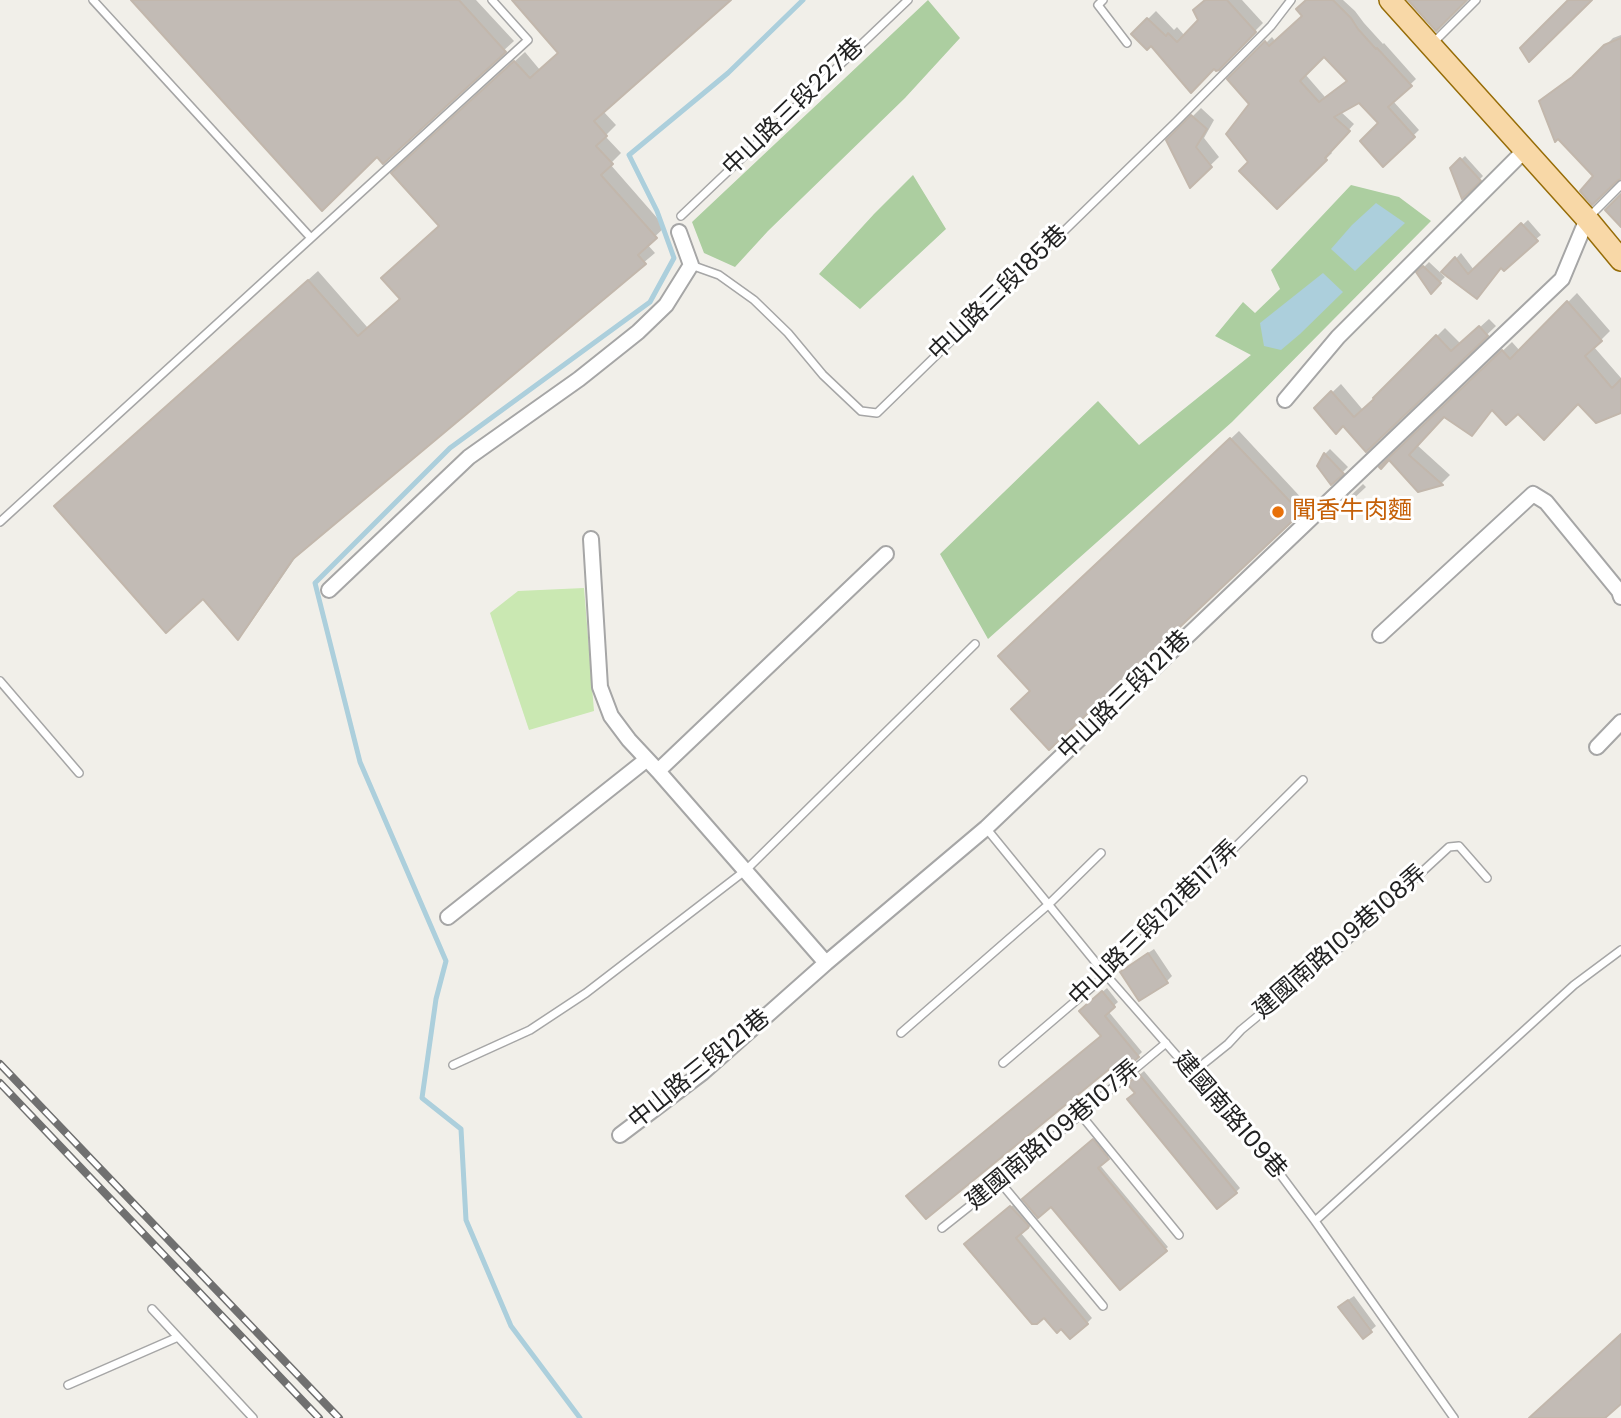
<!DOCTYPE html>
<meta charset="utf-8">
<style>
body{margin:0}
canvas{display:block;background:#f1efe9}
</style>
<canvas width="1621" height="1418"></canvas>
<script>
const ctx = document.querySelector('canvas').getContext('2d');
ctx.lineJoin = 'round';
function paint(path, color) { ctx.fillStyle = color; ctx.fill(path, 'evenodd'); }
function stroke(path, color, width, dash) { ctx.strokeStyle = color; ctx.lineWidth = width; ctx.lineCap = dash ? 'butt' : 'round'; ctx.setLineDash(dash || []); ctx.stroke(path); }
function label(font, color, halo, rows, align = 'center') {
  ctx.font = font + ' Poppins,"Noto Sans TC",sans-serif'; ctx.lineWidth = 6; ctx.setLineDash([]); ctx.textBaseline = 'middle'; ctx.strokeStyle = halo; ctx.fillStyle = color; for (const [text, x, y, turn = 0] of rows) {
    ctx.save(); ctx.translate(x, y); ctx.rotate((+turn || 0) * Math.PI / 180); ctx.textAlign = isNaN(turn) ? turn : align; if (halo) ctx.strokeText(text, 0, 0); ctx.fillText(text, 0, 0); ctx.restore();
  }
}
const grass = new Path2D(`
 M584,588l10,123 -65,19 -39,-117 28,-22z`);
const forest = new Path2D(`
 M928,0l32,38 -55,60 -137,133 -33,36 -31,-14 -12,-31z
 M913,175l33,54 -86,80 -41,-35 55,-60z
 M1351,185l48,12 32,24 -199,201 -244,217 -48,-85 158,-153 41,44 112,-90 -36,-19 28,-34 12,11 25,-24 -9,-19z`);
const water = new Path2D(`
 M1376,203l29,20 -50,48 -24,-22 21,-24z
 M1323,273l20,19 -43,42 -19,16 -17,-4 -4,-23z`);
const shadow = new Path2D(`
 M134,0h342l38,41 -131,120 -6,-7z
 M514,0h214l-125,111 13,14 -11,11 16,17 -11,11 55,63 -18,17 8,9 -355,298 -53,77 -9,9 -35,-40 -137,-100 252,-226 50,57 34,-30 39,-72 -38,-63 122,-111 15,18 20,-18z
 M1206,0h36l21,23 -45,45 -67,-25 -18,-9 23,-23 18,19 3,-3 8,9 15,-16z
 M1308,0h35l12,11 9,12 19,21 1,-1 32,36 -23,22 26,29 -35,34 -4,-41 -21,-22 -19,10 14,13 -24,27 2,2 -55,54 -26,-45v-59l-21,-24 42,-42 3,4 29,-26zM1324,55l24,25 -23,17 -20,-23z
 M1621,35v142l-26,-1 -54,-75 7,-7 33,-23 32,-33z
 M1201,108l13,12 -10,18 15,19 -29,28 -22,-44z
 M1465,156l18,20 -20,20 -11,-28z
 M1528,220l13,15 -39,31 -26,31 -32,-25 17,-19 13,17z
 M1429,262l16,15 -14,14 -12,-19z
 M1577,293l33,38 -16,16 27,31v33l-43,-10 -85,8 -21,25 -28,-19 -27,30 33,30 -8,8 -24,7 -28,-32 122,-116 8,9z
 M1489,319l7,7 -130,124 -22,-26 -28,-16 25,-24 22,26 82,-82 16,16z
 M1239,431l68,73 -258,244 -17,-57 -32,-34z
 M1330,449l18,18 -16,16 -13,-17 6,-12z
 M1363,484l3,3 -18,17 -3,-3z
 M1154,949l18,27 -5,5 -40,-14z
 M1107,988l11,14 -10,9 34,41 -4,4 -35,-20 -18,-29z
 M1144,1071l96,117 -4,4 -107,-108z
 M1096,1138l14,17 -11,9 69,83 -48,41 -69,-83 -27,-6z
 M1017,1202l16,18 -13,12 72,86 -5,5 -26,4 -16,-12 -11,9 -65,-78 5,-9z
 M1354,1296l22,30 -13,11 -18,-35z`);
const stream = new Path2D(`
 M580,1418l-69,-92 -45,-106 -5,-91 -39,-31 14,-99 10,-38 -86,-199 -45,-179 135,-135 200,-146 24,-44 -17,-47 -28,-56 99,-82 75,-73`);
const building = new Path2D(`
 M131,0h328l47,52 -123,112 -6,-7 -55,54z
 M512,0h219l-137,121 13,15 -11,10 17,18 -12,11 56,63 -19,17 8,9 -353,295 -55,81 -35,-41 -37,34 -112,-127 254,-226 50,56 42,-37 -19,-21 58,-52 -48,-53 123,-112 16,17 28,-25z
 M1205,0h22l29,32 -37,38 -3,1 -2,-2 -23,24 -40,-47 -4,4 -16,-16 16,-16 19,18 2,-3 9,9 21,-22 -5,-10z
 M1306,0h27l18,18 7,11 18,20 1,-1 35,38 -24,21 27,30 -32,30 -23,-26 18,-18 -19,-20 -25,14 16,14 -25,27 2,2 -50,49 -38,-38 9,-9 -22,-28 23,-30 -22,-25 38,-38 4,5 33,-30 -6,-7zM1324,57l23,24 -28,21 -19,-21z
 M1408,0h59l-31,31z
 M1568,0h24l-63,62 -9,-14z
 M1621,38v141l-4,2 -25,24 -12,-14 13,-15 -35,-37 -3,3 -16,-41 33,-24 32,-32z
 M1191,115l16,14 -11,18 16,20 -22,21 -24,-48z
 M1460,158l21,23 -19,18 -12,-31z
 M1621,194v33l-16,-17z
 M1521,223l17,18 -34,30 -3,-3 -24,31 -36,-27 14,-15 13,17z
 M1423,266l18,17 -10,11 -15,-22z
 M1567,301l35,40 -17,15 27,32 9,-9v34l-25,10 -18,-19 -34,36 -26,-26 -12,11 -14,-15 -20,26 -28,-19 -35,38 34,30 -25,7 -29,-32 -8,9 -2,-2 123,-117 8,9z
 M1479,326l9,10 -122,116 -23,-26 -7,8 -22,-26 17,-17 23,26 20,-18 -1,-1 63,-63 15,16z
 M1230,438l71,75 -252,237 -38,-41 19,-18 -32,-35z
 M1324,453l20,21 -13,11 -14,-19z
 M1148,953l20,30 -29,18 -19,-29z
 M1102,991l13,16 -10,9 34,41 -20,17 -6,-8 -187,153 -20,-23 195,-160 -22,-25z
 M1139,1074l98,119 -20,16 -90,-110 8,-6 -8,-9z
 M1093,1139l16,20 -11,9 69,83 -47,39 -69,-83 -13,11 -16,-19z
 M1010,1206l19,20 -1,2 -12,10 72,86 -18,15 -9,-10 -4,4 -13,-15 -7,6h-5l-68,-80z
 M1348,1300l24,32 -9,7 -25,-32z
 M1621,1334v70l-16,14h-76z`);
const lane = new Path2D(`
 M93,0l218,238
 M1103,0l-5,5 29,38
 M1431,45l45,-45
 M681,216l227,-216
 M1589,217l32,-32
 M691,265l28,10 35,25 34,33 35,42 38,36 16,2 299,-291 95,-96 20,-26
 M0,522l528,-482 -36,-40
 M0,681l79,92
 M986,828l120,147 86,98 50,50 73,98 139,197
 M901,1033l148,-129 52,-51
 M1003,1063l103,-88 197,-195
 M453,1065l77,-35 56,-37 160,-123 229,-226
 M1192,1073l36,-29 13,-14 93,-77 115,-106 10,-1 28,32
 M1081,1115l98,120
 M1000,1182l103,124
 M1315,1221l259,-236 47,-35
 M942,1228l58,-46 166,-139
 M152,1309l101,109
 M68,1385l110,-48`);
const street = new Path2D(`
 M1285,400l53,-63 187,-187
 M591,539l9,148 11,29 18,24 29,31 168,192
 M329,590l140,-133 110,-78 59,-47 28,-27 25,-40 -12,-33
 M1380,635l153,-141 13,8 73,89 2,6
 M1597,747l24,-25
 M658,771l228,-217
 M448,917l198,-157
 M620,1135l82,-62 124,-110 160,-135 576,-549 25,-60`);
const primary = new Path2D(`
 M1390,0l197,219 34,41`);
const rail = new Path2D(`
 M0,1064l339,354
 M0,1083l319,335`);
const markers = [
 [1278,512,7,"#e8710a"]
];
const streetNames = [
 ["中山路三段227巷",794,108,-44],
 ["中山路三段185巷",999,294,-44],
 ["中山路三段121巷",1125,696,-44],
 ["中山路三段121巷117弄",1155,924,-44],
 ["建國南路109巷108弄",1341,943,-41],
 ["中山路三段121巷",700,1070,-39],
 ["建國南路109巷",1229,1116,49],
 ["建國南路109巷107弄",1054,1136,-40]
];
const foodNames = [
 ["聞香牛肉麵",1292,512]
];
paint(grass, '#cae8b2');
paint(forest, '#accea0');
paint(water, '#accfdc');
paint(shadow, '#0003');
stroke(stream, '#accfdc', 5);
paint(building, '#c2bbb5');
stroke(building, '#c2b7ac', 2);
stroke(lane, '#a6a6a6', 10);
stroke(street, '#a6a6a6', 18);
stroke(primary, '#976d08', 24);
stroke(lane, '#fff', 7);
stroke(street, '#fff', 14);
stroke(primary, '#f8d8a7', 21);
stroke(rail, '#707070', 8);
stroke(rail, '#fff', 5, [16]);
for (const [x, y, r, color] of markers) { const dot = new Path2D(); dot.arc(x, y, r, 0, 2 * Math.PI); ctx.fillStyle = color; ctx.fill(dot); stroke(dot, '#fff', 2.5); }
label('24px', '#222', '#fff', streetNames);
label('24px', '#c56008', '#fff', foodNames, 'left');
</script>
